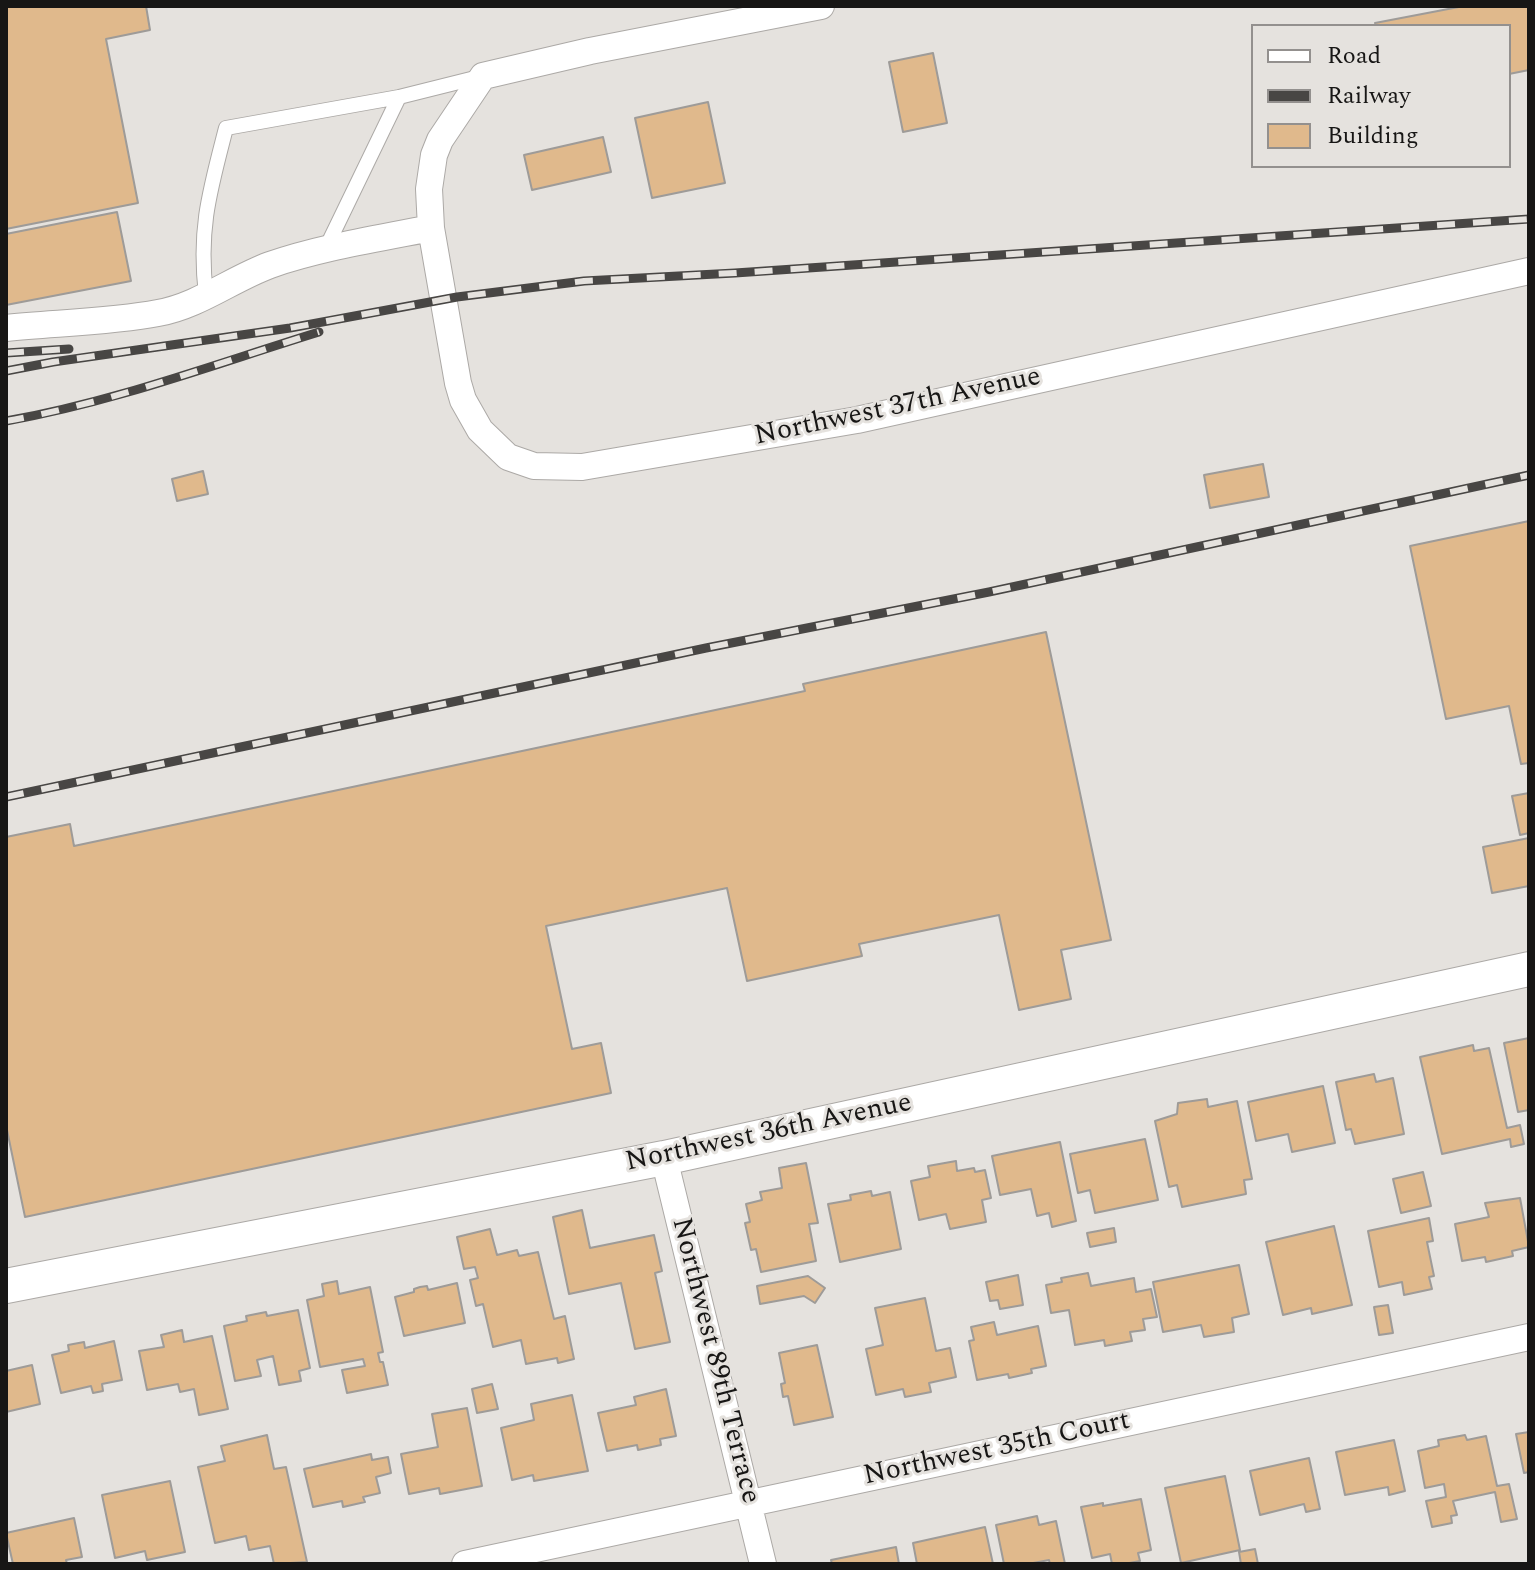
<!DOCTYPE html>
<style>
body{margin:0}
#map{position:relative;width:1535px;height:1570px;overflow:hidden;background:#e5e2de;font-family:Spectral,serif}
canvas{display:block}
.frame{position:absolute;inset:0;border:8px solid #171615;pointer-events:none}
.legend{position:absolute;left:1251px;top:24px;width:260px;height:144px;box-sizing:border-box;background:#e5e2de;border:2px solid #93908e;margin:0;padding:10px 14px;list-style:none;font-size:24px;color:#171615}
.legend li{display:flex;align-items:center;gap:16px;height:40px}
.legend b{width:40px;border:2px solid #93908e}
</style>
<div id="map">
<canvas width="1535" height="1570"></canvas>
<div class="frame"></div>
<ul class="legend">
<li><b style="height:10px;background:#fff"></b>Road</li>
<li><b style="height:10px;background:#484644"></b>Railway</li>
<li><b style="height:22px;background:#e0b98c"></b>Building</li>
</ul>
</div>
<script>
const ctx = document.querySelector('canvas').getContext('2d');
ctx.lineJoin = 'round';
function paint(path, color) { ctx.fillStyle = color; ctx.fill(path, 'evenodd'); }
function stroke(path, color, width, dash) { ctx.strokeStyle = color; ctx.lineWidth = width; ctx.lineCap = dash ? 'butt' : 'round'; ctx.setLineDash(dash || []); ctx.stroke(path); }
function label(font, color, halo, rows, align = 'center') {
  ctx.font = font + ' Spectral,serif'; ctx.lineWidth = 6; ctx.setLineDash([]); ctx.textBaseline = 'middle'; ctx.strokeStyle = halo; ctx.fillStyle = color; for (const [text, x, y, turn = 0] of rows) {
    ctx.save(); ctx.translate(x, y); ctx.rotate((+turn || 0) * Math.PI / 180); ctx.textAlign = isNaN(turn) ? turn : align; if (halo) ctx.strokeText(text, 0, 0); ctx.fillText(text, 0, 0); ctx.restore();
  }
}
const building = new Path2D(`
 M6,6h140l4,24 -44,9 32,164 -132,26z
 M1464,6h65v64l-20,4v-48h-133l-1,-3z
 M933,53l14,70 -44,9 -14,-70z
 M708,102l17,81 -73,15 -17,-80z
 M603,137l8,35 -79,18 -8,-35z
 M117,212l14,69 -125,24v-71z
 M1263,464l6,33 -59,11 -6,-33z
 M203,471l5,23 -31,7 -5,-22z
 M1529,521v242l-8,1 -12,-58 -63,13 -36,-173z
 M1046,632l65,308 -50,10 10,49 -52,11 -20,-95 -140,29 3,12 -115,25 -20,-93 -181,38 26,123 29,-6 10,50 -586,124 -19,-92v-288l64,-13 4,22 731,-155 -2,-7z
 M1529,793v40l-9,2 -8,-39z
 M1529,838v48l-37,7 -9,-46z
 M1529,1038v72l-11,2 -14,-69z
 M1473,1045l1,6 15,-3 18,80 13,-3 4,19 -13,3 -1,-8 -68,15 -22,-97z
 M1374,1074l2,8 17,-4 11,56 -49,10 -4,-15 -5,1 -10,-48z
 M1323,1086l12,57 -43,9 -4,-18 -32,7 -8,-39z
 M1207,1099l1,8 29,-6 15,78 -8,1 2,14 -64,13 -5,-22 -8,2 -14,-66 22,-7 1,-11z
 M1145,1139l13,61 -63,13 -5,-23 -12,3 -8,-39z
 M1060,1142l16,79 -24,6 -3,-14 -12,3 -6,-27 -31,6 -8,-39z
 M956,1161l1,10 17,-3 1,4 10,-2 6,28 -9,2 4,22 -36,7 -4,-15 -27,6 -8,-39 19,-4 -2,-11z
 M806,1163l12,60 -9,1 7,37 -55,11 -5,-23 -5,1 -6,-27 5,-1 -4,-18 16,-4 -2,-8 22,-4 -3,-20z
 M1423,1172l8,34 -30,7 -8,-34z
 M871,1191l1,5 18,-4 11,57 -61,13 -12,-58 23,-4 -1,-5z
 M1520,1198l9,49 -17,4 1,5 -27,6 -1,-5 -23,4 -7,-37 34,-7 -4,-14z
 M582,1210l8,38 64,-13 8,36 -7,2 15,69 -35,7 -14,-66 -52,11 -16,-77z
 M1429,1218l4,23 -6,1 7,34 -5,1 3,12 -28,6 -2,-13 -23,5 -11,-56z
 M1334,1226l18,79 -40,9 -1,-6 -28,7 -17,-73z
 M1114,1228l2,14 -26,5 -3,-14z
 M490,1229l7,26 20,-5 2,6 19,-4 16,67 11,-3 9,43 -16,4 -1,-5 -31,6 -5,-24 -28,7 -10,-43 -7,2 -6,-26 8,-2 -3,-11 -11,2 -7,-32z
 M1239,1265l10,49 -17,4 2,14 -30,5 -3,-12 -38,7 -10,-50z
 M1088,1273l3,13 43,-8 2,14 15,-3 6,28 -14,2 2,11 -15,2 2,9 -27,5 -1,-6 -29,5 -6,-35 -18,3 -5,-28 16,-3 -1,-4z
 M1018,1275l5,30 -23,4 -2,-9 -8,1 -4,-19z
 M808,1276l17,12 -10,15 -11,-7 -44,8 -3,-18z
 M337,1281l2,13 31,-7 13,65 -5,1 2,9h3l5,23 -41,8 -5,-23 23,-4 -2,-7 -43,8 -13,-67 17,-4 -2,-12z
 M457,1283l8,40 -61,13 -9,-39 19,-5v-3l6,-2 7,-1 1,4z
 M925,1298l11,53 14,-3 6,29 -27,6 2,9 -26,5 -2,-8 -27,6 -10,-46 17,-4 -8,-37z
 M1388,1305l5,28 -14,2 -5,-28z
 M298,1310l12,58 -11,3 2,10 -22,4 -6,-29 -16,4 4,16 -26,5 -11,-55 23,-5 -1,-5 20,-4 1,4z
 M994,1322l3,13 41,-9 8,40 -15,3 1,4 -23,5 -1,-4 -31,6 -8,-39 5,-1 -3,-13z
 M182,1330l2,12 28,-6 16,73 -29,6 -5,-26 -14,3 -2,-8 -31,6 -8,-39 25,-4 -3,-12z
 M114,1341l8,39 -20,4 1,7 -10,2 -2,-7 -30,7 -9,-38 17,-4 -1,-6 16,-3 1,6z
 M817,1345l16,72 -39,8 -6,-29 -5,1 -2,-13 4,-1 -6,-30z
 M32,1365l8,39 -34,8v-41z
 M492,1384l6,25 -21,4 -5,-24z
 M666,1389l10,47 -16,3 1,6 -23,5 -1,-5 -30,6 -9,-38 38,-8 -2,-8z
 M572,1395l16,76 -54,10 -1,-6 -21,5 -11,-52 33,-8 -3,-16z
 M467,1408l15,78 -42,8 -1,-6 -30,6 -8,-40 37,-7 -6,-33z
 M1529,1432v40l-5,1 -8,-39z
 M267,1435l7,34 12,-2 21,95 -33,2 -4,-18 -21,4 -3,-14 -31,7 -17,-76 27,-6 -4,-15z
 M1465,1435l2,5 19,-4 11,50 12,-2 8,35 -16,3 -6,-30 -42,9 4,14 -6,1 1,7 -20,4 -6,-26 20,-4 -2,-13 -19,4 -7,-37 21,-5 -1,-6z
 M1394,1440l11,51 -16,4 -1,-8 -43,8 -9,-43z
 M371,1454l1,6 16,-3 3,16 -15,4 4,16 -17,4 2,5 -22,5 -1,-6 -29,6 -9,-38z
 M1309,1458l11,51 -14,3 -2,-8 -44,11 -10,-44z
 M1225,1476l15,74 -59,13 -16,-75z
 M170,1481l15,71 -38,8 -2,-9 -30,7 -13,-63z
 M1141,1499l10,51 -13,3 2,8 -16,3h-12l-2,-10 -18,4 -11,-51 22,-4v3z
 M1037,1516l2,9 17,-4 9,43h-15l-1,-4 -21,4h-24l-8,-39z
 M74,1518l8,39 -16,3 1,4h-54l-7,-31z
 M985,1527l8,37h-76l-4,-21z
 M896,1547l3,17h-67l-1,-4z
 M1255,1549l3,15h-17l-2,-12z`);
const service = new Path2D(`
 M325,250l74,-153
 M206,295c-8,-66 4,-105 20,-167l173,-31 84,-21`);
const minor = new Path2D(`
 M821,6l-231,45 -107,25 -43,64 -6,15 -5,34 2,39 27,155 5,17 17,30 28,27 26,9 48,1 275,-47 672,-149
 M6,328c49,-5 105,-6 152,-15 40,-7 74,-34 112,-48 52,-18 107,-26 161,-37
 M664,1158l99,406
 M465,1564l1064,-227`);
const tertiary = new Path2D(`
 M6,1286l658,-128 865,-189`);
const rail = new Path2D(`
 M6,353l63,-4
 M6,371l47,-9 237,-34 167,-31 127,-16 151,-8 794,-54
 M6,421c108,-19 209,-57 313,-89
 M6,797l700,-149 283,-56 540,-117`);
const streetNames = [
 ["Northwest 37th Avenue",898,408,-12],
 ["Northwest 36th Avenue",769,1134,-12],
 ["Northwest 89th Terrace",714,1361,76],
 ["Northwest 35th Court",997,1450,-12]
];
paint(building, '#e0b98c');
stroke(building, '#9e9b98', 2);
stroke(service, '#aca9a6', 16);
stroke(minor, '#aca9a6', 28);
stroke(tertiary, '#aca9a6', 36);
stroke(service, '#fff', 14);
stroke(minor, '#fff', 26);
stroke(tertiary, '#fff', 34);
stroke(rail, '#484644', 9);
stroke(rail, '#e5e2de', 6, [18]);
label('28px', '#171615', '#e5e2de', streetNames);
</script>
